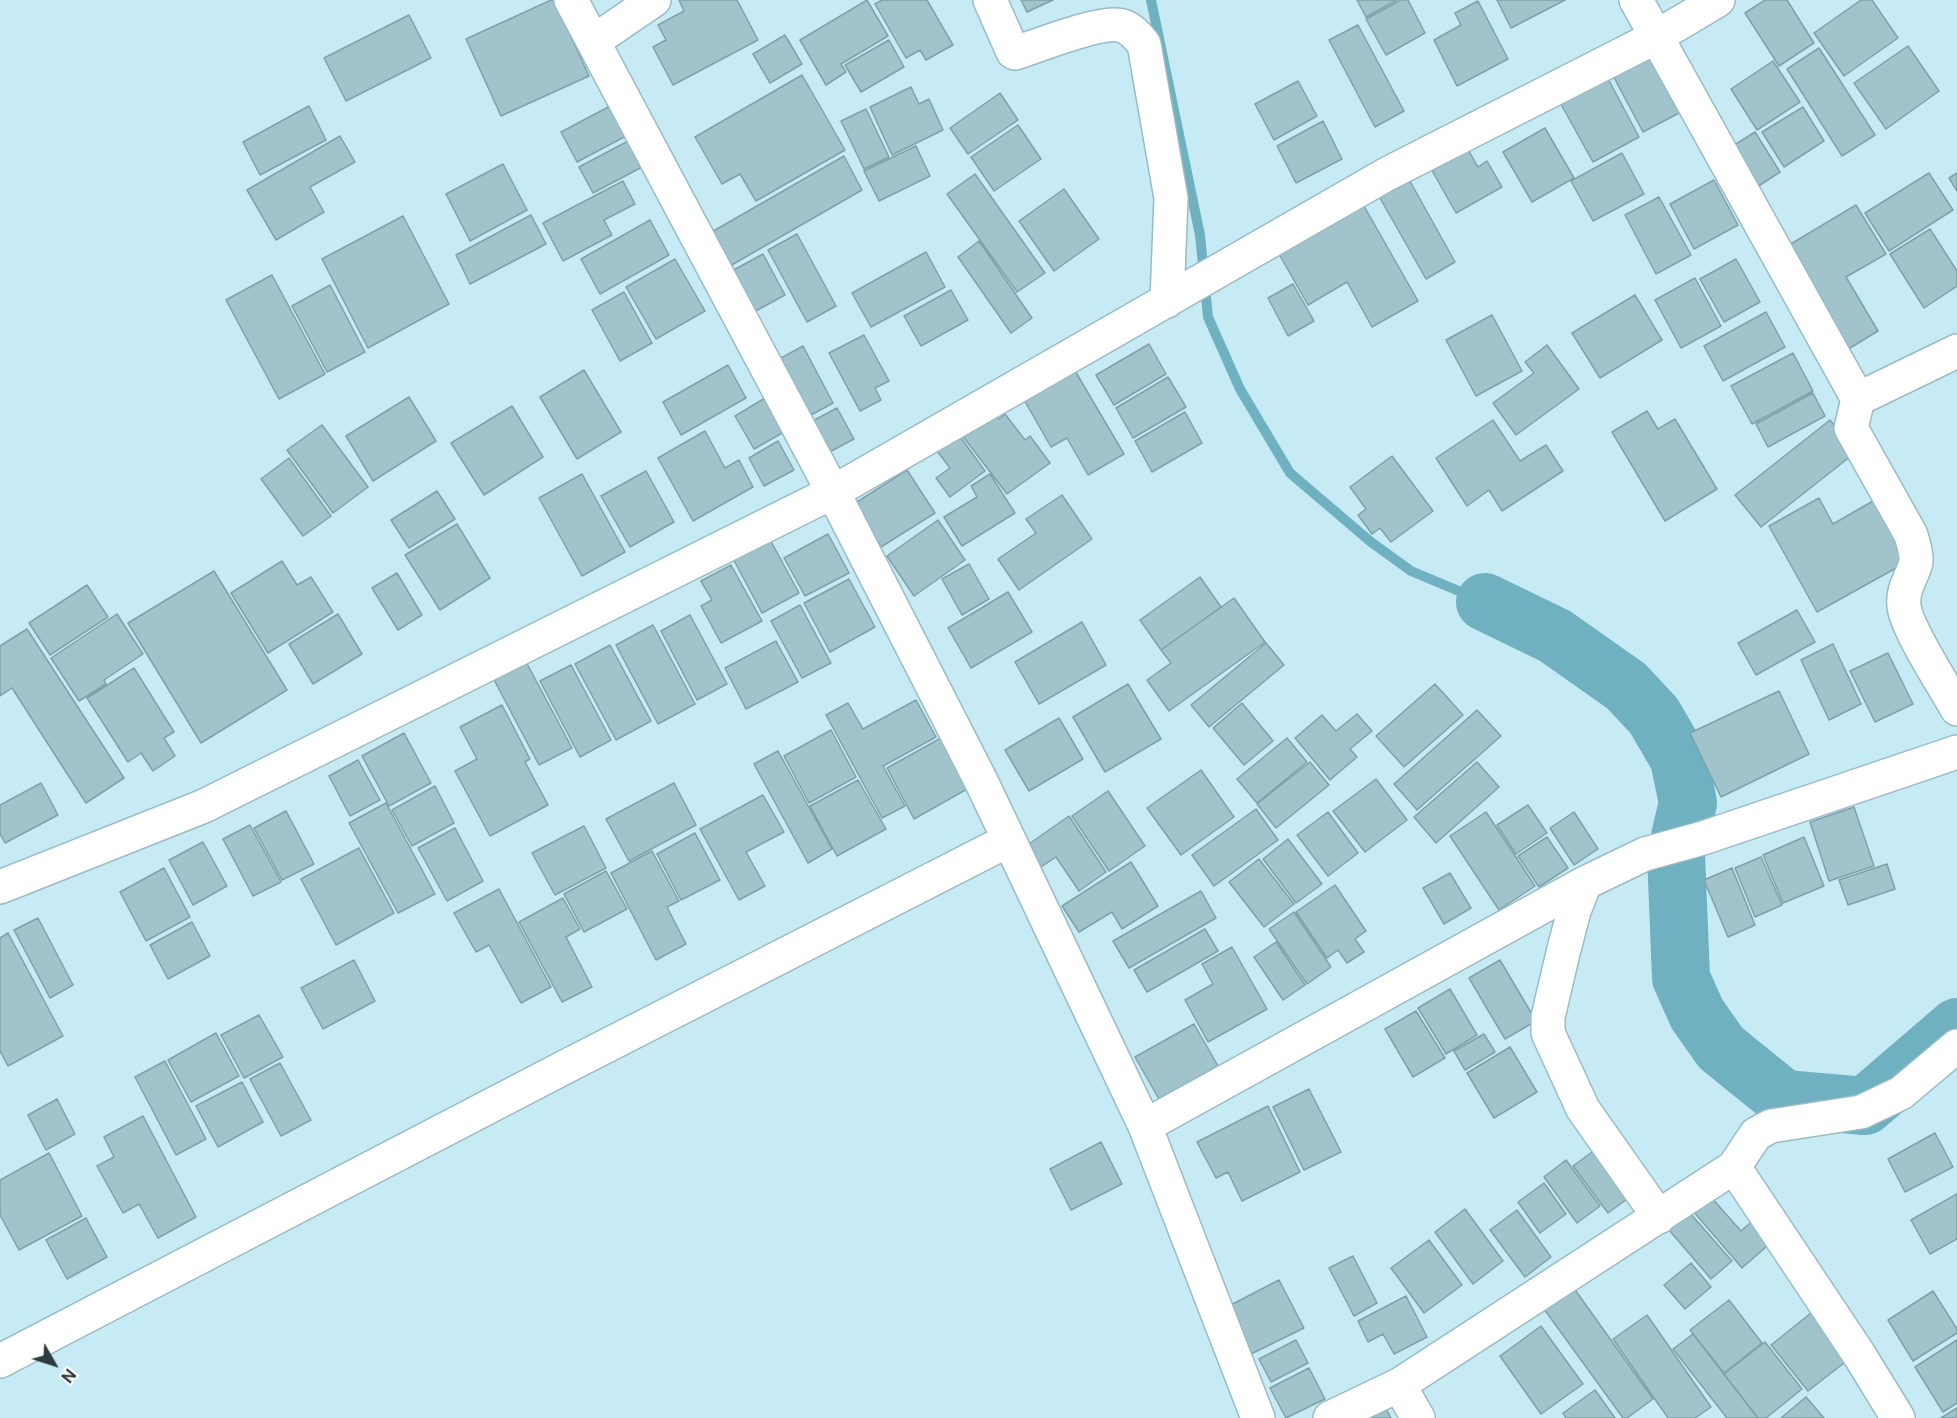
<!DOCTYPE html>
<style>
body{margin:0}
#map{position:relative;width:1957px;height:1418px;overflow:hidden;background:#c7ebf4;font-family:"Public Sans",sans-serif}
canvas{display:block}
.north{position:absolute;left:24px;top:1334px;width:60px;height:60px;-webkit-text-stroke:4px #fff;paint-order:stroke;rotate:129deg;font-size:16px;font-weight:700;line-height:24px;text-align:center;color:#2d3b3e}
.north::after{content:'';display:block;margin:auto;width:21px;height:27px;background:#2d3b3e;clip-path:polygon(50% 0,100% 100%,50% 72%,0 100%)}
</style>
<div id="map">
<canvas width="1957" height="1418"></canvas>
<div class="north">N</div>
</div>
<script>
const ctx = document.querySelector('canvas').getContext('2d');
ctx.lineJoin = 'round';
function stroke(path, color, width, dash) { ctx.strokeStyle = color; ctx.lineWidth = width; ctx.lineCap = dash ? 'butt' : 'round'; ctx.setLineDash(dash || []); ctx.stroke(path); }
function paint(path, color) { ctx.fillStyle = color; ctx.fill(path, 'evenodd'); }
const stream = new Path2D(`
 M1151,0l49,235 8,82 32,72 50,84 81,69 40,29 74,31`);
const river = new Path2D(`
 M1485,602l70,34 71,50 28,30 25,43 9,44 -12,51 5,124 16,36 24,34 63,51 81,7 92,-79`);
const building = new Path2D(`
 M551,0h3l35,76 -88,40 -35,-77z
 M679,0h58l21,40 -85,45 -20,-38 13,-7 -8,-15 26,-14z
 M867,0l21,36 -47,28 5,8 -20,13 -26,-45z
 M882,0h45l26,45 -27,15 -6,-10 -14,8 -31,-54z
 M1021,0h32l-26,12z
 M1357,0h40l-31,17z
 M1401,0h7l17,33 -39,22 -20,-36z
 M1497,0h68l-54,28z
 M1765,0h22l27,43 -35,23 -34,-53z
 M1861,0h11l26,38 -54,38 -30,-43z
 M1478,1l30,58 -51,27 -23,-46 27,-15 -6,-12z
 M409,15l22,43 -85,43 -22,-43z
 M1358,25l46,86 -29,16 -46,-87z
 M785,35l17,29 -32,19 -17,-29z
 M889,40l15,27 -43,25 -16,-27z
 M1908,46l31,45 -53,38 -32,-46z
 M1819,48l56,87 -33,21 -55,-87z
 M1650,49l33,62 -40,21 -32,-60z
 M1773,61l27,41 -43,28 -26,-41z
 M1604,71l35,66 -46,25 -36,-65z
 M802,75l43,75 -89,51 -16,-27 -18,10 -27,-47z
 M1298,81l19,35 -43,24 -19,-36z
 M911,87l8,17 10,-5 14,31 -51,25 -22,-48z
 M1000,93l18,27 -50,34 -18,-26z
 M612,105l16,30 -51,27 -16,-30z
 M309,106l17,34 -66,35 -17,-33z
 M1803,107l21,34 -40,26 -22,-35z
 M866,109l23,48 -25,12 -23,-48z
 M1323,121l19,38 -46,24 -19,-37z
 M1018,125l23,34 -47,32 -23,-34z
 M1545,128l29,50 -42,24 -29,-50z
 M1755,132l25,40 -26,17 -26,-40z
 M340,136l15,26 -45,25 14,25 -48,28 -29,-50z
 M1462,139l16,28 9,-6 15,26 -46,26 -30,-53z
 M630,140l14,26 -51,27 -14,-26z
 M916,146l14,30 -51,25 -15,-30z
 M1622,153l22,41 -51,27 -22,-40z
 M844,156l18,34 -132,76 -20,-33z
 M503,164l24,46 -57,31 -24,-47z
 M1929,173l24,37 -64,41 -24,-38z
 M1957,173v18l-8,-13z
 M975,174l70,99 -28,19 -70,-98z
 M1406,174l49,88 -29,17 -50,-88z
 M1714,180l24,45 -44,24 -24,-45z
 M623,181l12,23 -31,16 8,15 -49,26 -20,-38z
 M1064,189l35,50 -45,32 -35,-50z
 M1659,197l32,58 -35,19 -31,-59z
 M1856,205l30,49 -40,23 32,54 -33,20 -61,-103z
 M1364,206l54,95 -46,26 -25,-45 -39,23 -29,-51z
 M531,215l15,29 -76,40 -14,-29z
 M403,216l46,88 -81,44 -46,-89z
 M650,220l19,35 -69,39 -19,-35z
 M1930,229l27,42v15l-33,22 -34,-54z
 M797,234l39,72 -29,16 -39,-72z
 M979,241l53,77 -21,15 -53,-76z
 M926,252l19,35 -74,40 -19,-34z
 M763,254l22,41 -33,18 -22,-41z
 M675,259l30,52 -49,28 -30,-52z
 M1736,259l24,43 -36,20 -24,-43z
 M272,275l53,99 -46,25 -53,-99z
 M1695,278l26,48 -40,22 -26,-48z
 M1293,284l21,37 -26,15 -20,-38z
 M330,285l35,67 -38,20 -35,-66z
 M951,290l17,30 -47,26 -17,-30z
 M624,292l28,51 -32,18 -28,-51z
 M1635,295l27,45 -62,38 -28,-45z
 M1766,312l19,35 -62,34 -19,-35z
 M1492,315l30,56 -46,25 -30,-56z
 M864,335l25,46 -14,7 6,12 -21,11 -31,-58z
 M1149,344l17,30 -52,31 -18,-30z
 M1547,345l32,44 -63,46 -23,-32 41,-30 -9,-11z
 M803,346l30,57 -31,17 -30,-57z
 M1793,353l20,38 -61,33 -21,-38z
 M728,365l18,33 -65,37 -18,-33z
 M1074,369l50,85 -36,21 -21,-37 -16,9 -28,-49z
 M584,370l37,62 -44,27 -37,-62z
 M1168,377l18,30 -53,31 -17,-30z
 M1813,393l12,23 -57,31 -12,-23z
 M409,397l27,44 -63,40 -27,-45z
 M765,398l19,34 -30,17 -19,-33z
 M512,406l31,51 -59,38 -33,-52z
 M989,406l10,13 6,-5 20,26 5,-4 20,27 -43,31 -49,-64z
 M837,408l17,31 -32,17 -17,-31z
 M1647,411l11,18 17,-10 42,70 -52,32 -53,-89z
 M1185,412l17,31 -50,29 -17,-31z
 M1493,420l27,41 26,-16 17,26 -61,40 -13,-21 -22,16 -31,-48z
 M1830,420l26,32 -95,75 -26,-32z
 M322,425l46,62 -35,26 -46,-63z
 M705,431l20,37 14,-8 14,27 -60,34 -35,-63z
 M959,435l26,36 -35,26 -14,-19 14,-10 -13,-17z
 M778,441l16,29 -30,16 -15,-28z
 M1392,456l41,55 -42,31 -11,-14 -8,6 -14,-19 8,-6 -16,-22z
 M289,458l42,58 -28,20 -42,-57z
 M907,470l28,43 -54,34 -27,-43z
 M646,471l28,51 -44,25 -29,-51z
 M582,474l43,78 -43,24 -43,-78z
 M990,474l25,39 -53,33 -18,-29 33,-20 -6,-11z
 M437,491l18,28 -46,29 -18,-28z
 M1062,495l30,44 -73,51 -21,-31 38,-26 -10,-14z
 M1819,498l14,26 40,-23 34,61 -90,50 -48,-86z
 M938,520l27,40 -51,36 -27,-40z
 M457,524l33,54 -50,32 -35,-55z
 M767,534l32,59 -37,20 -32,-60z
 M828,534l21,39 -44,23 -21,-38z
 M282,561l15,24 14,-8 22,35 -65,41 -37,-60z
 M969,564l20,35 -27,16 -20,-36z
 M731,565l31,56 -41,22 -20,-37 11,-6 -11,-19z
 M214,571l73,119 -86,53 -73,-120z
 M397,573l25,42 -24,15 -26,-42z
 M1200,577l21,30 -60,43 -21,-30z
 M849,579l26,48 -45,25 -26,-49z
 M87,585l21,32 -58,38 -21,-32z
 M1008,592l24,40 -61,36 -23,-40z
 M1234,598l31,44 -96,69 -22,-31 24,-17 -10,-13z
 M800,605l31,58 -29,15 -31,-57z
 M1797,610l18,32 -59,33 -18,-32z
 M117,614l26,40 -39,26 2,4 -27,17 -28,-43z
 M338,614l24,40 -49,30 -24,-40z
 M690,615l37,69 -30,16 -36,-69z
 M1082,622l24,43 -67,39 -24,-42z
 M653,625l42,79 -37,20 -42,-79z
 M27,629l97,149 -38,25 -74,-115 -12,8v-50z
 M776,641l22,41 -52,27 -21,-41z
 M1266,643l18,22 -75,62 -18,-22z
 M1833,644l28,60 -32,16 -28,-60z
 M610,645l41,76 -35,19 -41,-76z
 M1888,653l25,51 -38,18 -25,-51z
 M524,658l48,90 -33,17 -47,-89z
 M571,665l40,75 -31,17 -40,-76z
 M134,668l40,64 -10,6 11,18 -22,15 -12,-18 -13,9 -41,-64z
 M1128,684l33,55 -56,33 -32,-55z
 M1435,684l28,31 -59,52 -28,-31z
 M1779,691l30,63 -88,43 -31,-64z
 M916,700l20,37 -53,29 22,40 -23,12 -56,-103 22,-12 15,26z
 M1242,703l31,38 -29,24 -31,-37z
 M502,705l28,54 -5,3 23,43 -58,31 -35,-65 22,-12 -17,-32z
 M1477,710l24,26 -84,74 -23,-26z
 M1357,714l15,17 -22,18 7,8 -27,23 -35,-42 27,-23 14,16z
 M1059,718l24,41 -54,32 -24,-41z
 M831,730l25,47 -47,26 -25,-47z
 M404,733l27,50 -42,23 -27,-50z
 M941,738l28,50 -55,31 -27,-51z
 M1287,738l20,24 -50,41 -20,-24z
 M778,751l54,98 -24,14 -54,-99z
 M358,760l22,40 -30,16 -21,-40z
 M1310,762l19,23 -53,43 -19,-24z
 M1477,762l22,25 -63,56 -22,-26z
 M1201,770l33,47 -53,38 -34,-47z
 M1376,779l31,41 -42,32 -32,-41z
 M858,780l28,49 -49,27 -27,-50z
 M41,783l17,32 -53,28 -5,-9v-29z
 M674,783l22,42 -67,36 -23,-42z
 M435,786l19,37 -42,23 -20,-36z
 M1108,791l37,55 -36,25 -37,-55z
 M763,795l21,37 -38,20 19,34 -26,14 -39,-71z
 M386,803l49,91 -37,19 -49,-90z
 M1528,805l19,28 -31,21 -19,-29z
 M1854,807l20,59 -45,15 -19,-59z
 M1256,809l22,31 -64,46 -22,-31z
 M286,811l28,53 -32,16 -28,-52z
 M1328,812l30,41 -30,23 -31,-41z
 M1486,812l49,74 -36,24 -49,-74z
 M1574,812l24,37 -24,16 -24,-37z
 M1069,816l37,56 -27,19 -23,-34 -15,10 -15,-21z
 M250,825l31,57 -28,14 -30,-57z
 M584,826l22,42 -51,27 -23,-42z
 M455,828l28,53 -36,20 -29,-53z
 M695,833l25,47 -39,20 -24,-46z
 M1547,837l21,31 -29,19 -21,-31z
 M1804,837l20,49 -41,17 -20,-48z
 M1288,839l34,45 -26,19 -33,-44z
 M203,842l24,44 -34,19 -24,-45z
 M359,848l35,65 -58,32 -35,-66z
 M652,851l27,50 -12,6 19,37 -30,16 -45,-87z
 M1761,857l21,48 -27,12 -20,-49z
 M1259,859l35,45 -30,23 -35,-45z
 M1131,862l27,44 -36,23 -10,-17 -33,20 -17,-26z
 M1887,864l8,25 -47,16 -9,-25z
 M164,868l26,49 -44,24 -26,-49z
 M1732,868l23,57 -27,12 -24,-57z
 M606,871l21,38 -43,23 -20,-38z
 M1450,873l21,35 -27,16 -21,-36z
 M1335,885l31,46 -11,8 9,13 -17,11 -9,-13 -11,8 -31,-46z
 M499,889l52,98 -30,16 -32,-58 -13,7 -22,-39z
 M1201,891l15,27 -87,50 -16,-27z
 M563,898l17,31 -14,8 26,50 -30,15 -43,-80z
 M1294,912l37,55 -24,17 -38,-55z
 M38,918l35,67 -23,13 -36,-68z
 M192,922l18,34 -42,23 -18,-34z
 M1205,929l13,22 -71,41 -13,-22z
 M8,933l55,103 -55,30 -8,-15v-113z
 M1276,942l29,43 -22,15 -29,-43z
 M1232,947l35,62 -59,33 -23,-42 28,-16 -11,-20z
 M354,960l21,41 -52,28 -22,-41z
 M1500,960l36,61 -31,18 -36,-61z
 M1450,989l27,46 -31,19 -28,-46z
 M1416,1011l29,47 -32,19 -28,-48z
 M259,1015l24,42 -39,21 -23,-43z
 M1194,1024l24,42 -59,33 -24,-42z
 M216,1033l23,43 -48,26 -23,-42z
 M1484,1034l11,18 -30,18 -11,-19z
 M1510,1047l27,45 -43,26 -27,-45z
 M165,1061l41,78 -30,16 -41,-78z
 M280,1063l31,57 -30,16 -31,-57z
 M242,1082l21,40 -45,25 -22,-41z
 M1309,1089l32,63 -37,18 -31,-63z
 M57,1099l18,35 -29,16 -18,-35z
 M1268,1106l32,66 -58,29 -14,-29 -12,6 -19,-36z
 M143,1116l53,101 -38,21 -19,-34 -16,9 -26,-47 17,-9 -10,-20z
 M1935,1133l18,34 -48,25 -17,-33z
 M1101,1142l21,42 -51,26 -21,-41z
 M1599,1147l35,47 -26,19 -35,-47z
 M49,1153l33,63 -63,34 -19,-35v-35z
 M1566,1160l34,46 -23,17 -33,-46z
 M1544,1183l22,31 -26,19 -22,-31z
 M1957,1194v45l-27,15 -19,-34z
 M1710,1196l31,35 15,-13 19,21 -33,29 -49,-57z
 M1465,1209l38,52 -30,23 -38,-52z
 M1517,1210l34,47 -26,20 -35,-47z
 M1689,1212l43,49 -21,18 -42,-49z
 M86,1218l21,39 -40,22 -21,-39z
 M1429,1240l33,45 -38,28 -33,-45z
 M1353,1256l24,47 -23,13 -25,-48z
 M1691,1263l20,24 -26,22 -21,-24z
 M1279,1280l25,48 -55,27 -24,-47z
 M1573,1287l80,112 -26,19h-4l-79,-109z
 M1933,1291l24,38v4l-44,28 -25,-41z
 M1406,1296l21,41 -33,17 -11,-20 -15,8 -10,-21z
 M1729,1300l33,43 -38,30 -34,-43z
 M1816,1309l37,47 -45,35 -37,-46z
 M1647,1315l64,92 -16,11h-27l-55,-79z
 M1541,1326l42,58 -42,30 -41,-58z
 M1693,1334l64,83 -1,1h-29l-54,-69z
 M1296,1340l12,23 -37,19 -12,-23z
 M1957,1340v63l-14,9 -28,-45z
 M1765,1342l37,47 -36,29h-8l-34,-44z
 M1309,1368l16,31 -39,19 -16,-30z
 M1595,1390l20,28h-49l-3,-5z
 M1806,1397l18,21h-43z
 M1383,1403l8,15h-35z
 M1957,1408v10h-16z`);
const minor = new Path2D(`
 M571,0l262,492 149,291 163,343 113,292
 M990,0l23,52 2,1c23,-7 88,-34 108,-27 9,3 15,11 21,18l27,154 -4,103
 M1636,0l222,399 -7,29 60,107c2,8 6,18 5,27 -4,16 -14,26 -12,44 2,22 41,81 53,103
 M594,41l60,-41
 M1858,399l99,-48
 M1585,883l-11,28 -11,42 -15,64v16l35,76 76,108
 M0,887l204,-81 629,-314 554,-318 269,-137 62,-37
 M1145,1126l440,-243 60,-29 58,-16 254,-86
 M1734,1167l22,-33 15,-8 90,-14 40,-19 56,-47
 M0,1361l565,-294 444,-227
 M1399,1385l19,33
 M1330,1418l69,-33 335,-218 126,189 38,62`);
stroke(stream, '#6fb1c1', 10);
stroke(river, '#6fb1c1', 58);
paint(building, '#a0c3cc');
stroke(building, '#7fa1a9', 1.5);
stroke(minor, '#99bcc4', 36);
stroke(minor, '#fff', 33);
</script>
